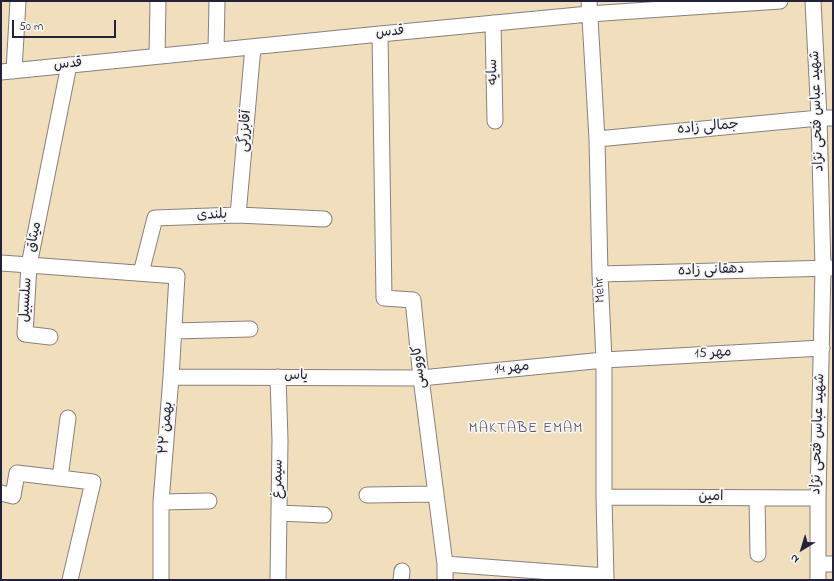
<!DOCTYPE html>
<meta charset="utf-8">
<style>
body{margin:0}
#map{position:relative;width:834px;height:581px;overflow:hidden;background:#f0debd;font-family:"Indie Flower",sans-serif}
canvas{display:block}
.frame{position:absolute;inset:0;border:2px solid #22223b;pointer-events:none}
.north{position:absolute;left:782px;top:529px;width:40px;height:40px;-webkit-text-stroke:3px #f6f6f2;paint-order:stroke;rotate:218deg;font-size:11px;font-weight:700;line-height:16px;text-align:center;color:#22223b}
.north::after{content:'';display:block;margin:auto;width:14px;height:18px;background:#22223b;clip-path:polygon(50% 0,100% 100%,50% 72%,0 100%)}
.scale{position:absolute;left:12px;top:20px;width:104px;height:18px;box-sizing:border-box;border:2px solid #22223b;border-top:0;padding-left:5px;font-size:12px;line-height:14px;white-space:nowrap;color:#22223b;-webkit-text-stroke:3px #f6f6f2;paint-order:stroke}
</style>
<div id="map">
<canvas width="834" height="581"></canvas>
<div class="frame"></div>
<div class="north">N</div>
<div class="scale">50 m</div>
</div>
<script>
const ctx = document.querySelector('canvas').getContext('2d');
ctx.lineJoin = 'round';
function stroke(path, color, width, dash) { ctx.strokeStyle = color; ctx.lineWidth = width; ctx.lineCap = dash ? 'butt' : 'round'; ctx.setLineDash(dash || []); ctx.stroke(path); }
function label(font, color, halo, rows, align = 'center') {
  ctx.font = font + ' "Indie Flower","Playpen Sans Arabic",sans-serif'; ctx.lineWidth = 3.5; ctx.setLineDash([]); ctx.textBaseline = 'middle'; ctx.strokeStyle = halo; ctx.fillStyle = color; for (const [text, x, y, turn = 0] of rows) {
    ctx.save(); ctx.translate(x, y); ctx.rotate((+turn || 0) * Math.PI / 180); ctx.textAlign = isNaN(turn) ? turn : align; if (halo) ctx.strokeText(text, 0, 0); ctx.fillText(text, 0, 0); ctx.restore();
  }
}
const minor = new Path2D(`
 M589,1l8,138 3,135 4,86v137l2,83
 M813,1l6,117 4,150 -5,230v82
 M493,23l2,98
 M380,34l4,264 29,2 8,78 24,186v16
 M216,50l1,-49
 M157,56l1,-55
 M14,71l4,-70
 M1,72l379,-38 209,-20 191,-13
 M597,139l222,-21h14
 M238,215l15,-168
 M1,263l28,2 148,11 -6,101 -10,125v78
 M141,273l14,-55 83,-3 86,4
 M600,274l233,-6
 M174,331l76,-2
 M50,337l-25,-3 4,-69 40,-200
 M171,377l250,1 183,-18 218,-12
 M60,478l8,-60
 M1,493l12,3 4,-23 76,9 -23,98
 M367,495l69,-1
 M604,497l214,1
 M757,498l1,56
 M161,502l48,-1
 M279,513l45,2
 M445,564l161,12
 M818,564h15
 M278,580l2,-140 -2,-63
 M401,580l1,-9`);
const streetNames = [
 ["قدس",390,33,-5],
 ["قدس",68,65,-6],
 ["سایه",494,72,-91],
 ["شهید عباس فتحی نژاد",818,111,-92],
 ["جمالی زاده",708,128,-5],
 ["آقابزرگی",246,131,-85],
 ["بلندی",212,216,-2],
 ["میثاق",35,237,-79],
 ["دهقانی زاده",711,271,-2],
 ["Mehr",601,290,-93],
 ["سلسبیل",27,300,-87],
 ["مهر 15",713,354,-3],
 ["کاووسی",420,367,-96],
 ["مهر 14",512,369,-6],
 ["یاس",296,377],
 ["۲۲ بهمن",167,428,-85],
 ["شهید عباس فتحی نژاد",819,434,-88],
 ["سیمرغ",279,479,-89],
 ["امین",711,498]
];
const neighbourhoodNames = [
 ["MAKTABE EMAM",526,430]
];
stroke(minor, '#89807c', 17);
stroke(minor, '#fff', 15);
label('14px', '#22223b', '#f6f6f2', streetNames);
ctx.letterSpacing = '1px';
label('15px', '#5b4c6d', '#f6f6f2', neighbourhoodNames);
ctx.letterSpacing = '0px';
</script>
